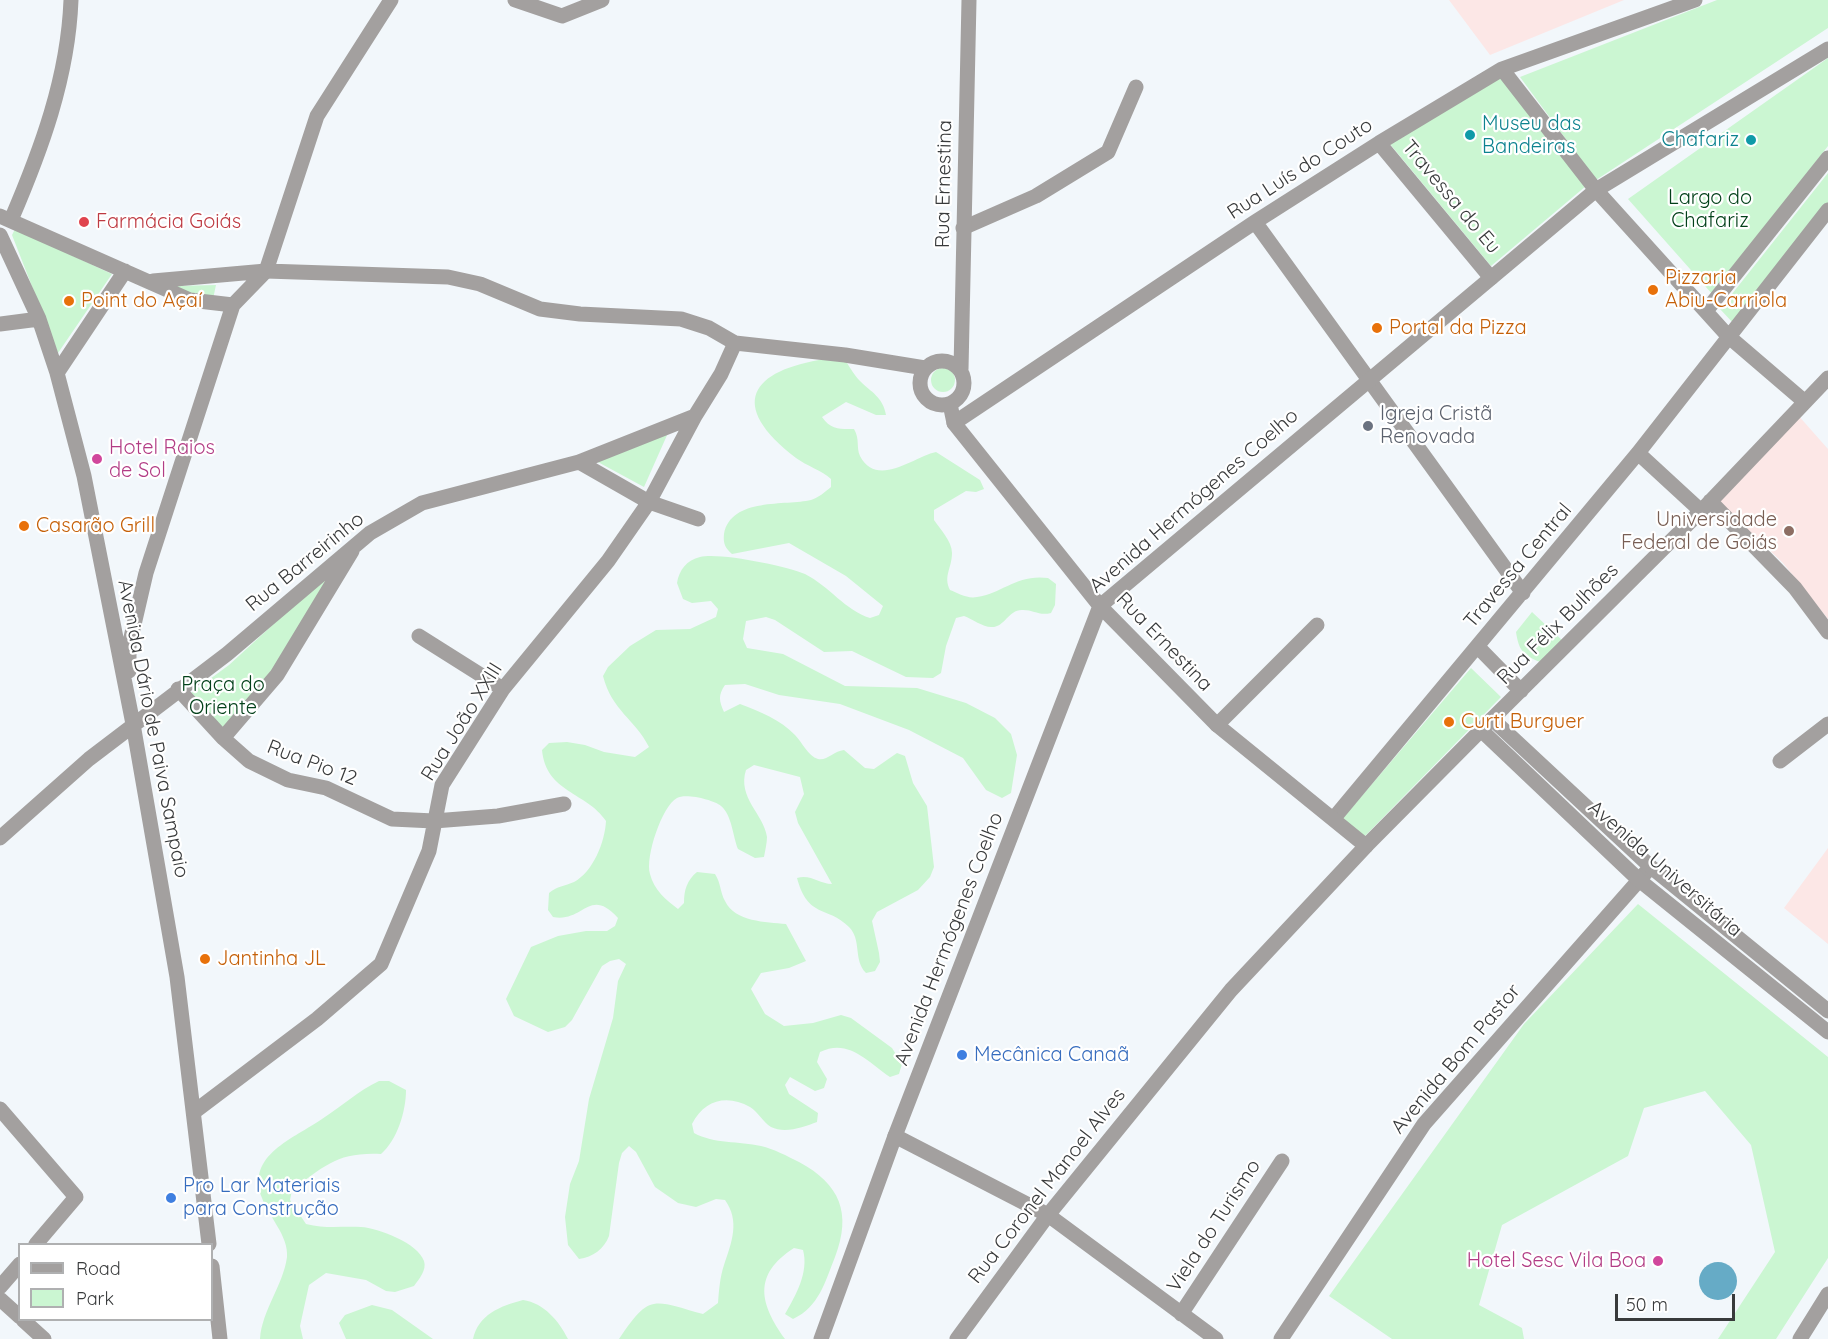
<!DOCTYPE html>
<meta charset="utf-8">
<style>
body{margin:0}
#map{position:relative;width:1828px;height:1339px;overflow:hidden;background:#f2f7fb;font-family:Quicksand,sans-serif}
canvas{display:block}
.legend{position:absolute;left:18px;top:1243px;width:195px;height:78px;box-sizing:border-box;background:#fff;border:2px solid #afb0b1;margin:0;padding:8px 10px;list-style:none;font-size:18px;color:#383a3b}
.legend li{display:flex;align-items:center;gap:12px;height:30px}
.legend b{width:30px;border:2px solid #afb0b1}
.scale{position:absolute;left:1615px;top:1294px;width:120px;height:27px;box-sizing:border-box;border:3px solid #383a3b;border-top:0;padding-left:8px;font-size:18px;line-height:21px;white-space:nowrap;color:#383a3b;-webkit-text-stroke:4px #fff;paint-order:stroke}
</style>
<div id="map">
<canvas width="1828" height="1339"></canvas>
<ul class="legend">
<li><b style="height:8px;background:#a3a09f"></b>Road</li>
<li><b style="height:16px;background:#cbf6d2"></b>Park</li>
</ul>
<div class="scale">50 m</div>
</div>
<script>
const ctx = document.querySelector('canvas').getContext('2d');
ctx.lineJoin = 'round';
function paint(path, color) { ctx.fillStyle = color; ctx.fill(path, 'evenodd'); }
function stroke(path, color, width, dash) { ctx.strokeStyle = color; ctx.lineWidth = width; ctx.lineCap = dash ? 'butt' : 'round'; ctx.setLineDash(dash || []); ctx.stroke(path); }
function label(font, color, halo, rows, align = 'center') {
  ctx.font = font + ' Quicksand,sans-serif'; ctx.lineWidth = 4.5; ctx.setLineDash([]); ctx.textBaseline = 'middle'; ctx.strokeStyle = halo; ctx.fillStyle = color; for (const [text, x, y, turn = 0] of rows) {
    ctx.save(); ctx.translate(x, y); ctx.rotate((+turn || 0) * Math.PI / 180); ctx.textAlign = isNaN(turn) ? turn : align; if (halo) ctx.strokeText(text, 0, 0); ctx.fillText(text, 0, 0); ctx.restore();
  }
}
const education = new Path2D(`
 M1449,0h175l-134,55z
 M1797,414l31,35v170l-45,-56 -67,-64z
 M1828,848v96l-44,-36z`);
const green = new Path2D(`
 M1717,0h111v28l-232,152 -76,-103z
 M1828,58v88l-115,149 -85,-96z
 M1501,77l85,109 -95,80 -101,-122z
 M1828,173v33l-94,118 -14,-15z
 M15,229l97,45 -54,79 -46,-118z
 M216,285l-3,14 -37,-10 -1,-3z
 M826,359l20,2c4,7 9,15 14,20 11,11 23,16 26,34h-10l-30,-13 -24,15c9,13 18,12 32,12 6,10 2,18 6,27 17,33 55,0 76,-4l44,28 4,9 -8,3 -10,-1 -32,19v10c6,9 18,21 18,33 0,15 -9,23 -2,37 8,3 17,9 27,7 26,-4 40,-23 71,-19l8,6 -1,21 -4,8c-12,3 -17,-3 -28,-3 -15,-1 -18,18 -32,17 -8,0 -19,-8 -27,-11l-8,2 -10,28 -5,27 -8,5 -27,-1 -54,-26 -28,1 -49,-32 -9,-3 -20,4 -3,18 4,9 36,6 62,32 72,2 49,15 29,15 16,16 6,21 -6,38 -9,5 -16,-8 -23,-32 -54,-28 -69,-26 -61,-9 -34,-11 -20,1c-7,10 -6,16 -1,27l16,-8c19,7 41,16 55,31 7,7 13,21 23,24 9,2 16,-8 26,-9l21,18 9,1 23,-16 8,3 8,27 14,23 7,61 -4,10 -12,13 -41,22 -5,9 7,32 1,9 -5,9 -9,2c-13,-13 -4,-33 -17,-46 -22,-22 -41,-8 -52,-49 14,-4 22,6 35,6l-34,-61 -3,-11 9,-18 -4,-17 -46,-12 -8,5c-9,28 18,44 21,67 0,6 -2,14 -3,20l-9,1 -17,-9c-5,-12 -6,-34 -17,-43 -7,-6 -35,-13 -44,-8 -15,8 -32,59 -27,76 4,16 16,26 28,35l6,-6c0,-13 3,-23 13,-31l18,2c6,9 5,18 10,27 10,21 41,21 61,23l20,37 -17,7 -28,5 -10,16 14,25 19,12 29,-3 28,-8 10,3 41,30 10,16 -3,10 -9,3c-23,-16 -42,-39 -70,-25l-3,10 10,17 -3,9 -9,3 -25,-14 -5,8 4,9 29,19 -1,9c-13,5 -32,12 -46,5 -8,-5 -13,-15 -21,-20 -23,-13 -46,-7 -58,17l2,9c20,11 45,8 67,13 13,3 26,10 38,16 41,22 53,51 36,95 -10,25 -16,50 -42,62l-8,-5c11,-19 24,-42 18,-64l-9,-2c-42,27 -34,56 -9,91h-166c31,-46 33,-39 84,-25l15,-11c1,-13 2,-26 6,-38 8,-23 16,-44 1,-65l-9,-1 -20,8 -18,-4 -23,-16 -19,-35 -7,-6 -7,7 -3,10 -10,73c-5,13 -16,21 -30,23l-11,-14 -3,-28 5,-33 9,-23 10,-62 24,-81 5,-37 8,-17 -7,-5 -9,2 -8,5 -30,54 -7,7 -17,5 -34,-16 -8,-17 25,-52 27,-11 28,-5h21l8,-5 3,-8c-29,-32 -34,5 -65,-1l-5,-7 1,-17c8,-7 16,-7 25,-11 19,-10 31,-40 32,-61 -19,-29 -60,-28 -64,-71l7,-7 18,-1 18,3 19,7 31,5 14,-10c-14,-28 -37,-36 -46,-71l5,-9 22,-21 26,-16 34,-1 26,-12 2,-8 -7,-8 -19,2 -9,-4 -6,-16c2,-13 10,-23 23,-26 19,-5 86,9 105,17 24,12 41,37 65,44l9,-3 4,-9 -37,-30 -57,-33 -57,11c-7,-6 -9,-11 -8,-20 7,-37 62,-28 87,-34 7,-2 14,-8 20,-13v-8c-10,-9 -24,-13 -35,-21 -69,-53 -46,-88 30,-99z
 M931 380a12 12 0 1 1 24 0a12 12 0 1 1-24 0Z
 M668,433l-24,54 -48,-26z
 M340,563l-65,103 -54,66 -30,-39 38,-28z
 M1532,612l31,29 -23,21c-17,-7 -21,-11 -24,-30z
 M1471,668l30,29 -137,140 -21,-19z
 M1638,904l190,153v201l-52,81h-58l57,-87 -24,-107 -46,-54 -61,17 -16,48 -126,69 -23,80 43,23 2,11h-132l-63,-43 195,-272z
 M379,1081h10l17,9c0,22 -9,50 -25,64 -44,-2 -56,12 -89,36l-2,10 16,24c20,5 35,2 55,3 17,1 57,16 63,34 3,9 -5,18 -10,25l-19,6 -9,-1 -20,-11 -40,-7 -17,12 -9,41 3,13h-43c2,-29 23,-53 27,-82 2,-21 -19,-41 -25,-59 -17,-43 33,-60 60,-79 20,-13 36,-28 57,-38z
 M523,1300c21,3 36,21 45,39h-95c5,-24 27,-33 50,-39z
 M372,1305l20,5 41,29h-87l-7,-16 6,-8z`);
const water = new Path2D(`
 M1699 1281a19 19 0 1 1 38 0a19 19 0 1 1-38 0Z`);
const minor = new Path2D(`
 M515,0l47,16 40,-16
 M1502,69l94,121 132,146 77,66
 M1379,143l112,135
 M0,216l190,84 43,5
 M11,220c30,-70 57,-142 60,-220
 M1255,222l268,371
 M963,228l73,-32 72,-44 28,-65
 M0,235l39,84 18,54 27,103 49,248 44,253 32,267
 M153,281l113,-10
 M1706,311l122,-153
 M0,324l39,-5
 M57,373l68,-102
 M954,423l301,-201 124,-79 123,-74 193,-69
 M1638,453l63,58
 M579,462l70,40 49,17
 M1710,501l85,87 33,44
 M419,636l84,53
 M1478,647l43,44
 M129,671v-25l17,-73 87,-268 33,-34
 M178,689l45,49 26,23 39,19 38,8 66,31 42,2 64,-5 66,-12
 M1492,719l213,-212 123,-129
 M1217,725l100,-100
 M223,738l54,-63 75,-124
 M1780,761l48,-37
 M1334,818l304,-365 190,-243
 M0,838l89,-79 138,-105 143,-121 52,-30 157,-41 116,-46
 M0,1109l76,88 -40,47
 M194,1112l123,-93 64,-55 48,-113 13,-66 61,-96 105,-128 41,-59 46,-86 26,-42 14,-31
 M895,1136l153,79 168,124
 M212,1266l8,73
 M0,1287l20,-23
 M0,1299l20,18
 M1181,1314l101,-153
 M23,1320l21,19
 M957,1339l91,-124 183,-225 135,-144
 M1281,1339l143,-215 224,-254`);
const tertiary = new Path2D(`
 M391,0l-74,116 -51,155 182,6 32,7 60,25 40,5 101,5 28,9 26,15 110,12 80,13
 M920 383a22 22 0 1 1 44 0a22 22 0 1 1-44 0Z
 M961,369l8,-369
 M950,404l4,19 146,183 117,119 149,121 126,-127 159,148 177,144
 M1481,730l158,150 189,152
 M821,1339l74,-203 205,-530 496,-416 232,-141
 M1800,1339l28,-45`);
const markers = [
 [1470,135,6,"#0f9aa8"],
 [1751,140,6,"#0f9aa8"],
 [84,222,6,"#e0444e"],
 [1653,290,6,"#e8710a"],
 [69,301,6,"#e8710a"],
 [1377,328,6,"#e8710a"],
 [1368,426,6,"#6b7280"],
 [97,459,6,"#d1479c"],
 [24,526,6,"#e8710a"],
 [1789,531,6,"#8d6e63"],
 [1449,722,6,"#e8710a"],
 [205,959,6,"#e8710a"],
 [962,1055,6,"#3f7fe0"],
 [171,1198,6,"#3f7fe0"],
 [1658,1261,6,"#d1479c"]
];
const cultureNames = [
 ["Museu das",1482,124],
 ["Bandeiras",1482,147],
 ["Chafariz",1739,140,"right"]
];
const streetNames = [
 ["Rua Luís do Couto",1300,169,-33],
 ["Rua Ernestina",944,184,-89],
 ["Travessa do Eu",1451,197,50],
 ["Avenida Hermógenes Coelho",1194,501,-41],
 ["Rua Barreirinho",305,562,-39],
 ["Travessa Central",1518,566,-50],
 ["Rua Félix Bulhões",1558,624,-45],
 ["Rua Ernestina",1164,642,46],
 ["Rua João XXIII",462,722,-58],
 ["Avenida Dário de Paiva Sampaio",153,729,79],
 ["Rua Pio 12",312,763,21],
 ["Avenida Universitária",1665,869,41],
 ["Avenida Hermógenes Coelho",949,939,-69],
 ["Avenida Bom Pastor",1456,1059,-50],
 ["Rua Coronel Manoel Alves",1047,1186,-52],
 ["Viela do Turismo",1214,1226,-57]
];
const parkNames = [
 ["Largo do",1710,198],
 ["Chafariz",1710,221],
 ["Praça do",223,685],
 ["Oriente",223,708]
];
const healthNames = [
 ["Farmácia Goiás",96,222]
];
const foodNames = [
 ["Pizzaria",1665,278],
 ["Abiu-Carriola",1665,301],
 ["Point do Açaí",81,301],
 ["Portal da Pizza",1389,328],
 ["Casarão Grill",36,526],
 ["Curti Burguer",1461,722],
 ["Jantinha JL",217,959]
];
const worshipNames = [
 ["Igreja Cristã",1380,414],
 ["Renovada",1380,437]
];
const hotelNames = [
 ["Hotel Raios",109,448],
 ["de Sol",109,471],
 ["Hotel Sesc Vila Boa",1646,1261,"right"]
];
const educationNames = [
 ["Universidade",1777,520],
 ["Federal de Goiás",1777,543]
];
const shopNames = [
 ["Mecânica Canaã",974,1055],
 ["Pro Lar Materiais",183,1186],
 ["para Construção",183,1209]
];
paint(education, '#fce7e6');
paint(green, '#cbf6d2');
paint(water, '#66abc6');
stroke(minor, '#a3a09f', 15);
stroke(tertiary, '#a3a09f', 15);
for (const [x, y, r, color] of markers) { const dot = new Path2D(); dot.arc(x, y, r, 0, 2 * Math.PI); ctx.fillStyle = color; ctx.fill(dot); stroke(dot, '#fff', 2); }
label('20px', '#0d838f', '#fff', cultureNames, 'left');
label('20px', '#383a3b', '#fff', streetNames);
label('20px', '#03411a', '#fff', parkNames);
label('20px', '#be3a42', '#fff', healthNames, 'left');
label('20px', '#c56008', '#fff', foodNames, 'left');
label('20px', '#5b616d', '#fff', worshipNames, 'left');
label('20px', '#b23c85', '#fff', hotelNames, 'left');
label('20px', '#785e54', '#fff', educationNames, 'right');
label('20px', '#366cbe', '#fff', shopNames, 'left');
</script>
